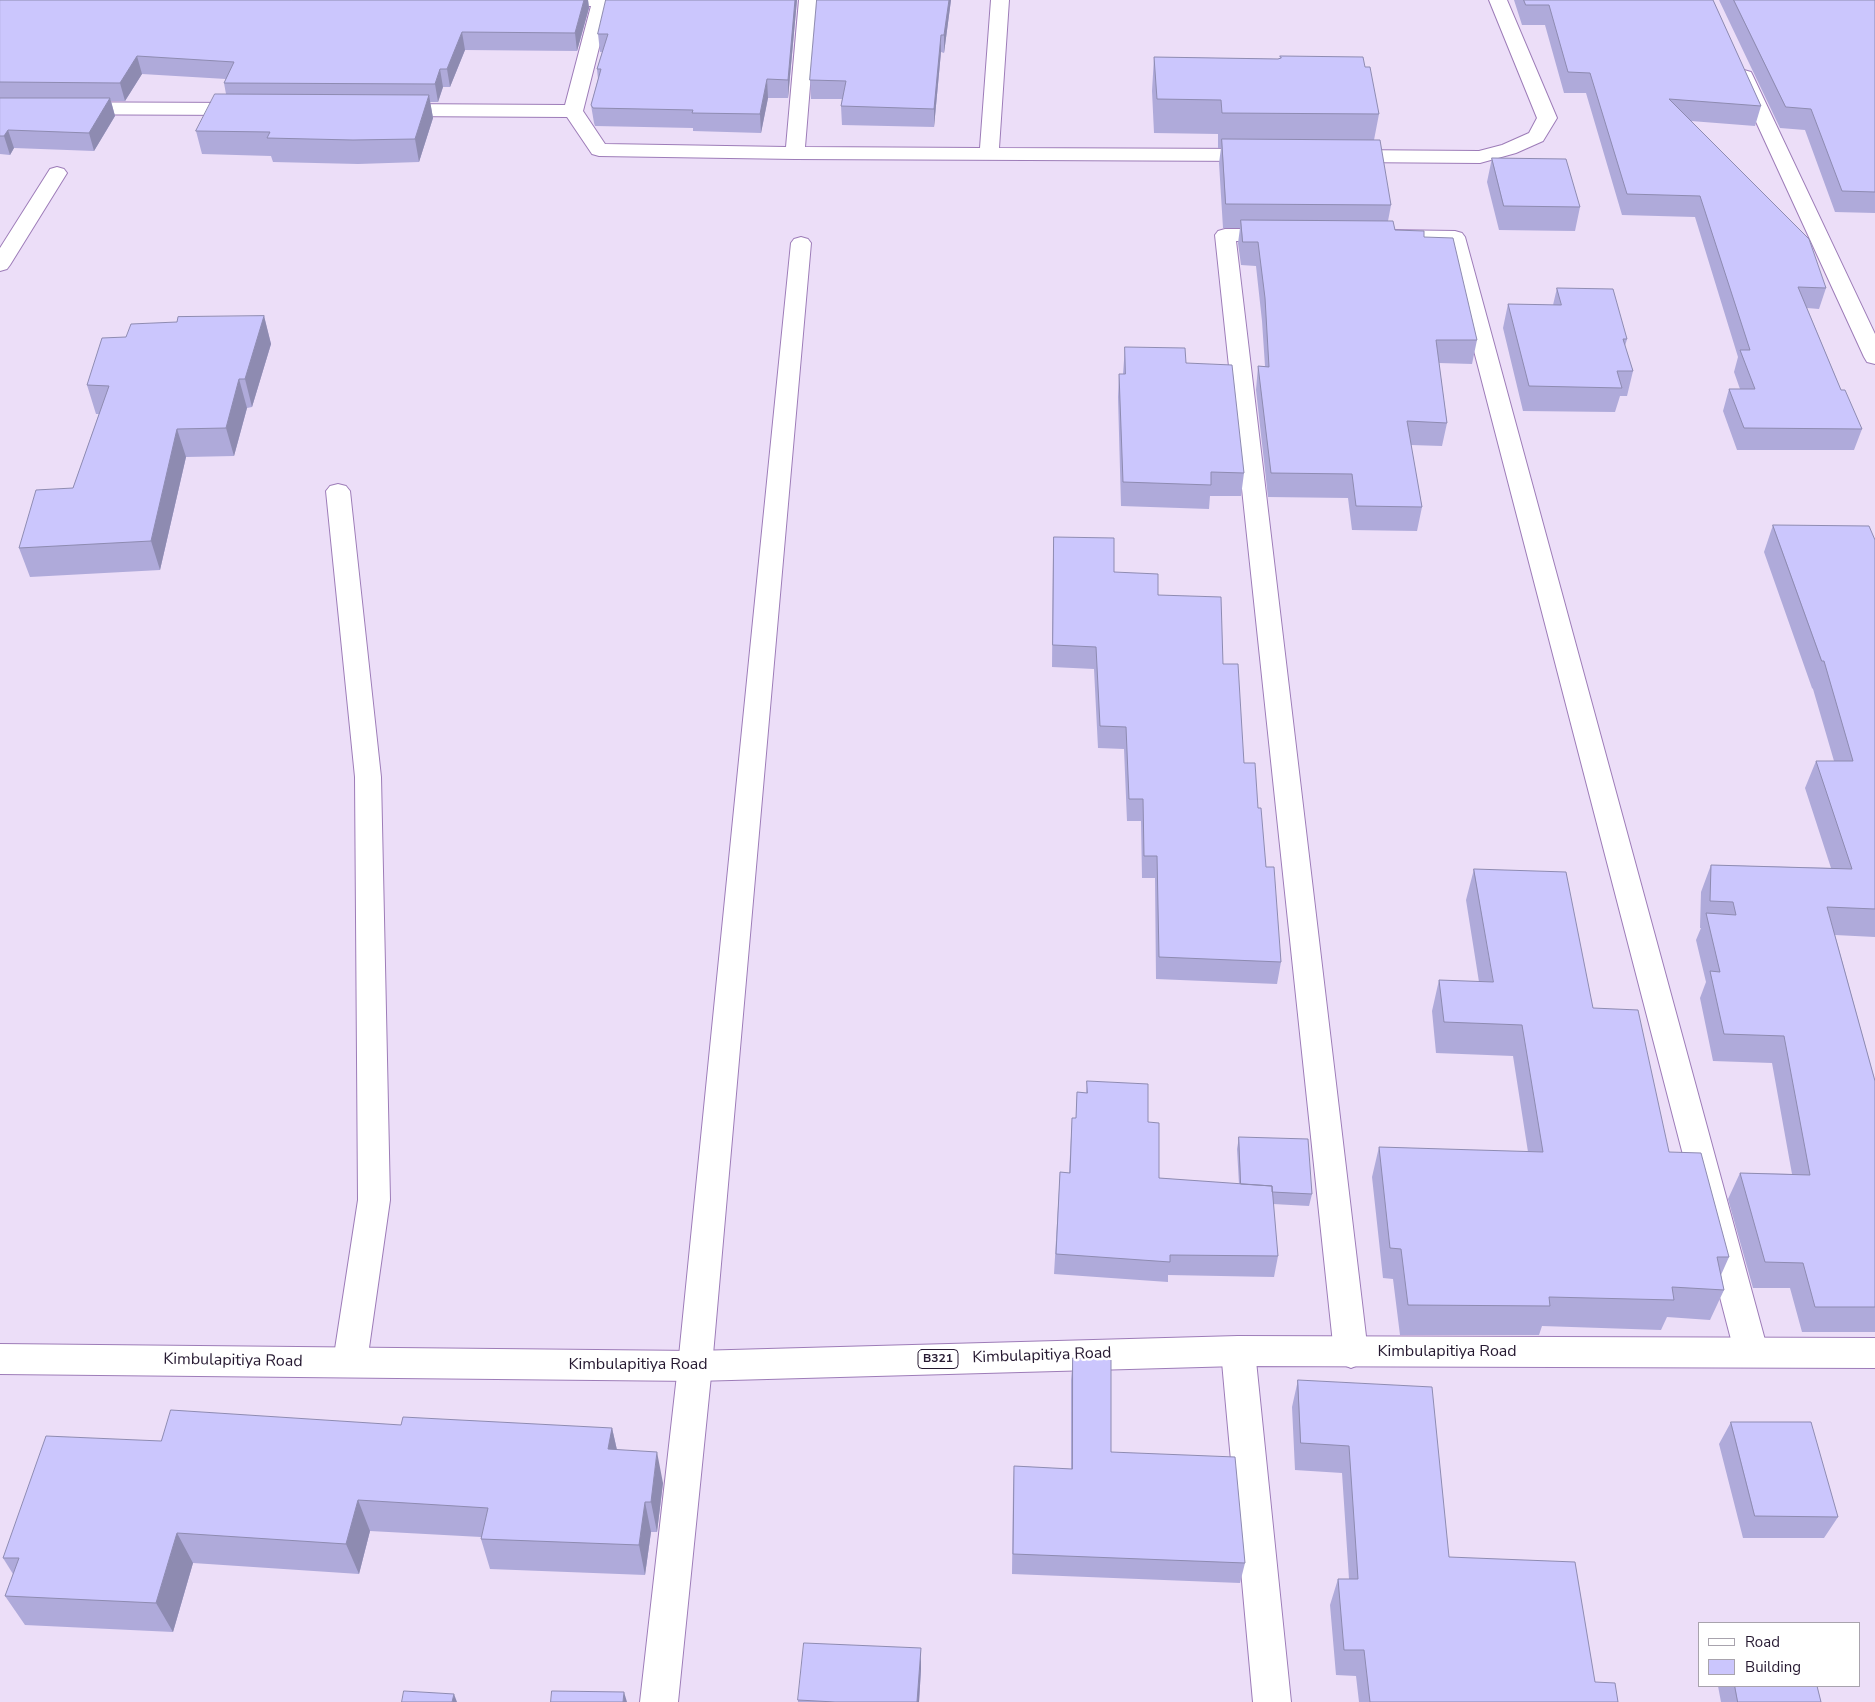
<!DOCTYPE html>
<style>
body{margin:0}
#map{position:relative;width:1875px;height:1702px;overflow:hidden;background:#ecdef8;font-family:"Nunito Sans",sans-serif}
canvas{display:block}
.legend{position:absolute;left:1698px;top:1622px;width:162px;height:65px;box-sizing:border-box;background:#fff;border:1px solid #a8a3ad;margin:0;padding:6px 9px;list-style:none;font-size:15px;color:#261931}
.legend li{display:flex;align-items:center;gap:10px;height:25px}
.legend b{width:25px;border:1px solid #a8a3ad}
</style>
<div id="map">
<canvas width="1875" height="1702"></canvas>
<ul class="legend">
<li><b style="height:6px;background:#fff"></b>Road</li>
<li><b style="height:14px;background:#cbc6fd"></b>Building</li>
</ul>
</div>
<script>
const ctx = document.querySelector('canvas').getContext('2d');
ctx.lineJoin = 'round';
function stroke(path, color, width, dash) { ctx.strokeStyle = color; ctx.lineWidth = width; ctx.lineCap = dash ? 'butt' : 'round'; ctx.setLineDash(dash || []); ctx.stroke(path); }
function paint(path, color) { ctx.fillStyle = color; ctx.fill(path, 'evenodd'); }
function label(font, color, halo, rows, align = 'center') {
  ctx.font = font + ' "Nunito Sans",sans-serif'; ctx.lineWidth = 5; ctx.setLineDash([]); ctx.textBaseline = 'middle'; ctx.strokeStyle = halo; ctx.fillStyle = color; for (const [text, x, y, turn = 0] of rows) {
    ctx.save(); ctx.translate(x, y); ctx.rotate((+turn || 0) * Math.PI / 180); ctx.textAlign = isNaN(turn) ? turn : align; if (halo) ctx.strokeText(text, 0, 0); ctx.fillText(text, 0, 0); ctx.restore();
  }
}
const street = new Path2D(`
 M542,0h69l-28,111 22,33 181,3 13,-147h18l-12,147 175,1 11,-148h18l-10,148 259,1 7,2 3,4 -3,4 -7,2 -463,-2 -196,-3 -7,-2 -25,-37 -173,-1 -7,-2 -3,-4 3,-4 7,-2 171,1 26,-99h-41l-6,-1z
 M1489,0h18l50,118 -14,23 -27,12 -36,10 -134,-1 -7,-2 -3,-4 3,-4 7,-2 133,1 23,-6 27,-12 8,-15z
 M1744,70l7,2 2,4 122,258v30l-8,-2 -3,-5 -129,-281 2,-4z
 M0,102l243,1 7,2 3,4 -3,4 -7,2 -243,-1z
 M57,167l7,2 3,4 -57,92 -3,4 -7,2v-23l50,-79z
 M1225,229h51l7,2 3,4 -3,4 -7,2h-40l132,1112 -5,10 -12,5 -12,-5 -5,-10 -119,-1118 3,-4z
 M1386,230l69,1 7,2 3,4 303,1114 -5,10 -12,5 -12,-5 -5,-10 -288,-1108 -60,-1 -7,-2 -3,-4 3,-4z
 M801,237l7,2 3,4 -99,1123 -34,336h-38l38,-336 113,-1123 3,-4z
 M338,484l8,2 4,5 31,286 9,423 -23,162 -5,10 -12,5 -12,-5 -5,-10 25,-162 -3,-423 -29,-286 4,-5z
 M1238,1336l12,5 5,10 36,351h-38l-32,-351 5,-10z`);
const primary = new Path2D(`
 M1238,1336l637,2v30l-637,-2 -543,15 -695,-7v-30l695,7z`);
const wall = new Path2D(`
 M0,0h588l1,8 -12,43 -112,-1 -15,37h-7l-5,15h-8l3,16 -14,44 -61,2 -85,-2 -2,-6 -69,-2 -6,-23 30,-37 -2,-11 2,-4 -84,-5 -17,27h-14l4,15 -21,35 -80,-3 -4,7 -10,-1z
 M606,0h191l-9,98h-20l-7,35 -68,-2v-3l-98,-2 -1,-3 -3,-18 7,-26 -1,-10 5,-17h-2l-2,-18z
 M817,0h134l-7,53 -3,-1 -7,75 -92,-2 -1,-19 1,-7h-31l-1,-19z
 M1514,0h199l48,106 -6,20 -64,-5 135,167 -7,21 -12,-1 34,82 21,39 -8,21h-117l-14,-39 6,-22h11l-6,-17 4,-15 -43,-140 -73,-2 -36,-122h-22l-19,-68h-23z
 M1719,0h156v213l-40,-1 -30,-82 -25,-2z
 M1280,56l85,11 14,47 -5,26 17,65 -3,16 7,9 29,7 53,103 -5,24 -33,-1 8,60 -5,23 -31,-1 11,62 -5,24 -65,-1 -4,-32 -80,-1 -12,-107 2,-24h7l-3,-45 -6,-55 -15,-1 -3,-22 2,-15h-17l-4,-65 2,-15h-3v-14l-64,-1 -2,-42 2,-34 124,2 2,-1z
 M1492,158l88,49 -5,24 -76,-1 -12,-48z
 M1557,288l70,51 -2,7 8,25 -6,25h-7l-5,16 -92,-1 -20,-83 5,-24 45,1z
 M264,316l7,28 -19,63 -5,1 -13,48 -48,1 -26,113 -130,7 -11,-29 54,-60 26,-74h-3l-9,-29 39,-48 51,-15z
 M1125,347l61,16 58,110 -3,23h-31l-1,13 -88,-3 -3,-109 1,-23h4z
 M1773,525l102,15v397l-40,-2 40,146v251h-73l-12,-44h-37l-25,-89 12,-26 52,1 -20,-111 -59,-2 -13,-63 6,-16 -10,-42 5,-12h-1l1,-36 10,-27 120,3 -26,-80 11,-27h18l-21,-72 -1,-1 -48,-136z
 M1054,537l60,35 44,23 65,69 21,99 14,45 8,59 15,95 -4,22 -121,-5 -1,-101h-13l-1,-57h-14l-3,-72 -26,-1 -4,-79 -42,-2 1,-108z
 M1474,869l119,139 76,144 60,105 -8,18 3,15 -14,30 -43,-3 -6,13 -119,-4 -3,9h-139l-7,-56 -10,-1 -11,-101 7,-30 149,5 -15,-96 -77,-3 -4,-42 7,-31 40,2 -13,-82z
 M1087,1081l61,41 11,56 80,6 -2,-35 2,-12 73,57 -3,12 -36,-2 5,52 -4,21 -106,-2v7l-114,-8 6,-102 9,1 3,-55h4l1,-26 9,1z
 M1073,1358l38,94 134,111 -5,20 -228,-9 1,-87 1,-21 57,3v-89z
 M1298,1380l151,177 169,145h-259l-3,-26 -20,-1 -6,-70 8,-26h11l-7,-106 -47,-3 -3,-63z
 M1731,1422l107,95 -14,21h-81l-24,-94z
 M401,1425l211,3 5,22 46,33 -6,49h-6l-6,43 -155,-6 -9,-30v-2l-111,-6 -11,43 -166,-11 -20,69 -148,-7 -20,-29 8,-22 -10,-16 158,-117z
 M921,1669l-2,33h-121v-2z
 M1718,1686h99l4,16h-100z`);
const shadedWall = new Path2D(`
 M584,0h4l1,8 -12,43 -2,-18z
 M795,0h2l-9,98v-18z
 M949,0h2l-7,53v-18z
 M462,32l3,18 -15,37 -3,-18z
 M941,35v17l-7,75v-18z
 M137,56l5,18 -17,27 -5,-18z
 M440,69l3,18 -5,15 -3,-18z
 M767,79l1,19 -7,35 -1,-19z
 M429,95l4,23 -14,44 -4,-23z
 M110,98l5,18 -21,35 -5,-18z
 M8,130l6,18 -4,7 -6,-19z
 M264,316l7,28 -19,63 -7,-28z
 M239,379l8,29 -13,48 -8,-28z
 M177,429l9,28 -26,113 -9,-29z
 M612,1428l7,31 -11,-10z
 M657,1452l6,31 -6,49 -6,-30z
 M358,1500l12,31 -11,43 -13,-30z
 M645,1502l6,30 -6,43 -6,-30z
 M177,1533l16,30 -20,69 -17,-29z
 M921,1648v21l-2,33h-2z
 M624,1692l3,10h-4z
 M454,1694l3,8h-5z`);
const building = new Path2D(`
 M0,0h584l-9,33 -113,-1 -15,37h-7l-5,15 -211,-1 10,-21 -97,-6 -17,27 -120,-1z
 M606,0h189l-7,80 -21,-1 -7,35 -68,-1 1,-3 -100,-2 -2,-3 10,-36h-4l11,-35h-10z
 M817,0h132l-5,35h-3l-7,74 -93,-3 5,-25 -36,-1z
 M1524,0h189l48,106 -92,-7 140,140 17,49 -28,-1 43,103h4l17,39 -118,-1 -15,-39h26l-15,-39h10l-50,-154 -73,-2 -37,-121 -22,-1 -19,-67h-23z
 M1734,0h141v192l-33,-1 -31,-82 -25,-2z
 M1280,56l83,1 2,10h5l9,47 -157,-1 -1,-13 -64,-1 -3,-42 124,2 3,-1z
 M215,94l214,1 -14,44 -62,1 -86,-2 3,-6 -74,-1z
 M0,98h110l-21,35 -81,-3 -4,6h-4z
 M1222,139l158,1 11,65 -165,-1z
 M1492,158l74,1 14,48 -76,-1z
 M1241,220l152,1 2,9 29,1v6l29,1 24,102h-41l11,83 -40,-2 15,86 -66,-1 -4,-32 -81,-1 -13,-107 11,1 -4,-69 -7,-56h-15z
 M1557,288l56,1 14,50h-4l10,32h-16l5,17 -93,-2 -21,-82 53,1z
 M264,316l-19,63h-6l-13,49 -49,1 -26,112 -132,7 17,-58 37,-2 36,-102 -22,-1 15,-47 24,-1 5,-13 46,-2 1,-5z
 M1125,347l60,1 1,15 46,2 12,108 -33,-1v13l-88,-3 -4,-108h6z
 M1773,525l96,1 6,14v369l-48,-2 48,174v226h-60l-12,-44 -38,-1 -25,-89 70,2 -26,-139 -60,-2 -14,-63 10,1 -14,-59 30,2 -3,-13 -23,-1 1,-36 141,4 -36,-108h37l-29,-100h-2z
 M1054,537l60,1v34l44,2v21l63,2 2,67h15l6,99h11l3,45h3l5,59h8l7,95 -122,-5 -2,-101h-13l-1,-57h-14l-3,-72 -26,-1 -4,-79 -43,-2z
 M1474,869l92,3 27,136 45,2 31,142 32,1 28,104h-12l7,33 -52,-3 2,13 -125,-3 1,9 -142,-1 -7,-56 -11,-1 -11,-101 164,5 -21,-127 -78,-3 -5,-42 54,2z
 M1087,1081l61,3v38l11,1v55l113,8 6,70 -108,-1v7l-114,-8 4,-82 10,1 2,-55h4l1,-26 10,1z
 M1239,1137l69,2 4,55 -40,-2v-6l-31,-2z
 M1073,1358l38,1v93l124,5 10,106 -232,-9 1,-88 58,3z
 M1298,1380l134,7 17,170 126,5 20,120 20,1 3,19h-248l-6,-52h-20l-6,-71h20l-9,-133 -48,-3z
 M171,1410l230,15 2,-8 209,11 -4,21 49,3 -6,50h-6l-6,43 -158,-6 7,-31 -130,-8 -12,44 -169,-11 -21,70 -151,-7 14,-38h-16l43,-122 115,5z
 M1731,1422h80l27,95 -83,-1z
 M804,1643l117,5 -4,54h-82l-37,-2z
 M1735,1686h82l4,16h-83z
 M404,1691l50,3 -2,8h-50z
 M552,1691l72,1 -1,10h-72z`);
const shields = [
 [938,1359,40]
];
const shieldNames = [
 ["B321",938,1359]
];
const nearStreetnames = [
 ["Kimbulapitiya Road",1447,1352],
 ["Kimbulapitiya Road",1042,1356,-2],
 ["Kimbulapitiya Road",233,1361,1],
 ["Kimbulapitiya Road",638,1365]
];
stroke(street, '#9d7cb8', 2);
stroke(primary, '#9d7cb8', 2);
paint(street, '#fff');
paint(primary, '#fff');
paint(wall, '#afaada');
paint(shadedWall, '#8e8bb1');
paint(building, '#cbc6fd');
stroke(building, '#8e8bb1', 1);
for (const [x, y, w] of shields) { const box = new Path2D(); box.roundRect(x - w / 2, y - 9.5, w, 19, 4); ctx.fillStyle = '#fff'; ctx.fill(box); stroke(box, '#261931', 1); }
label('bold 12px', '#261931', null, shieldNames);
label('16px', '#261931', '#fff', nearStreetnames);
</script>
